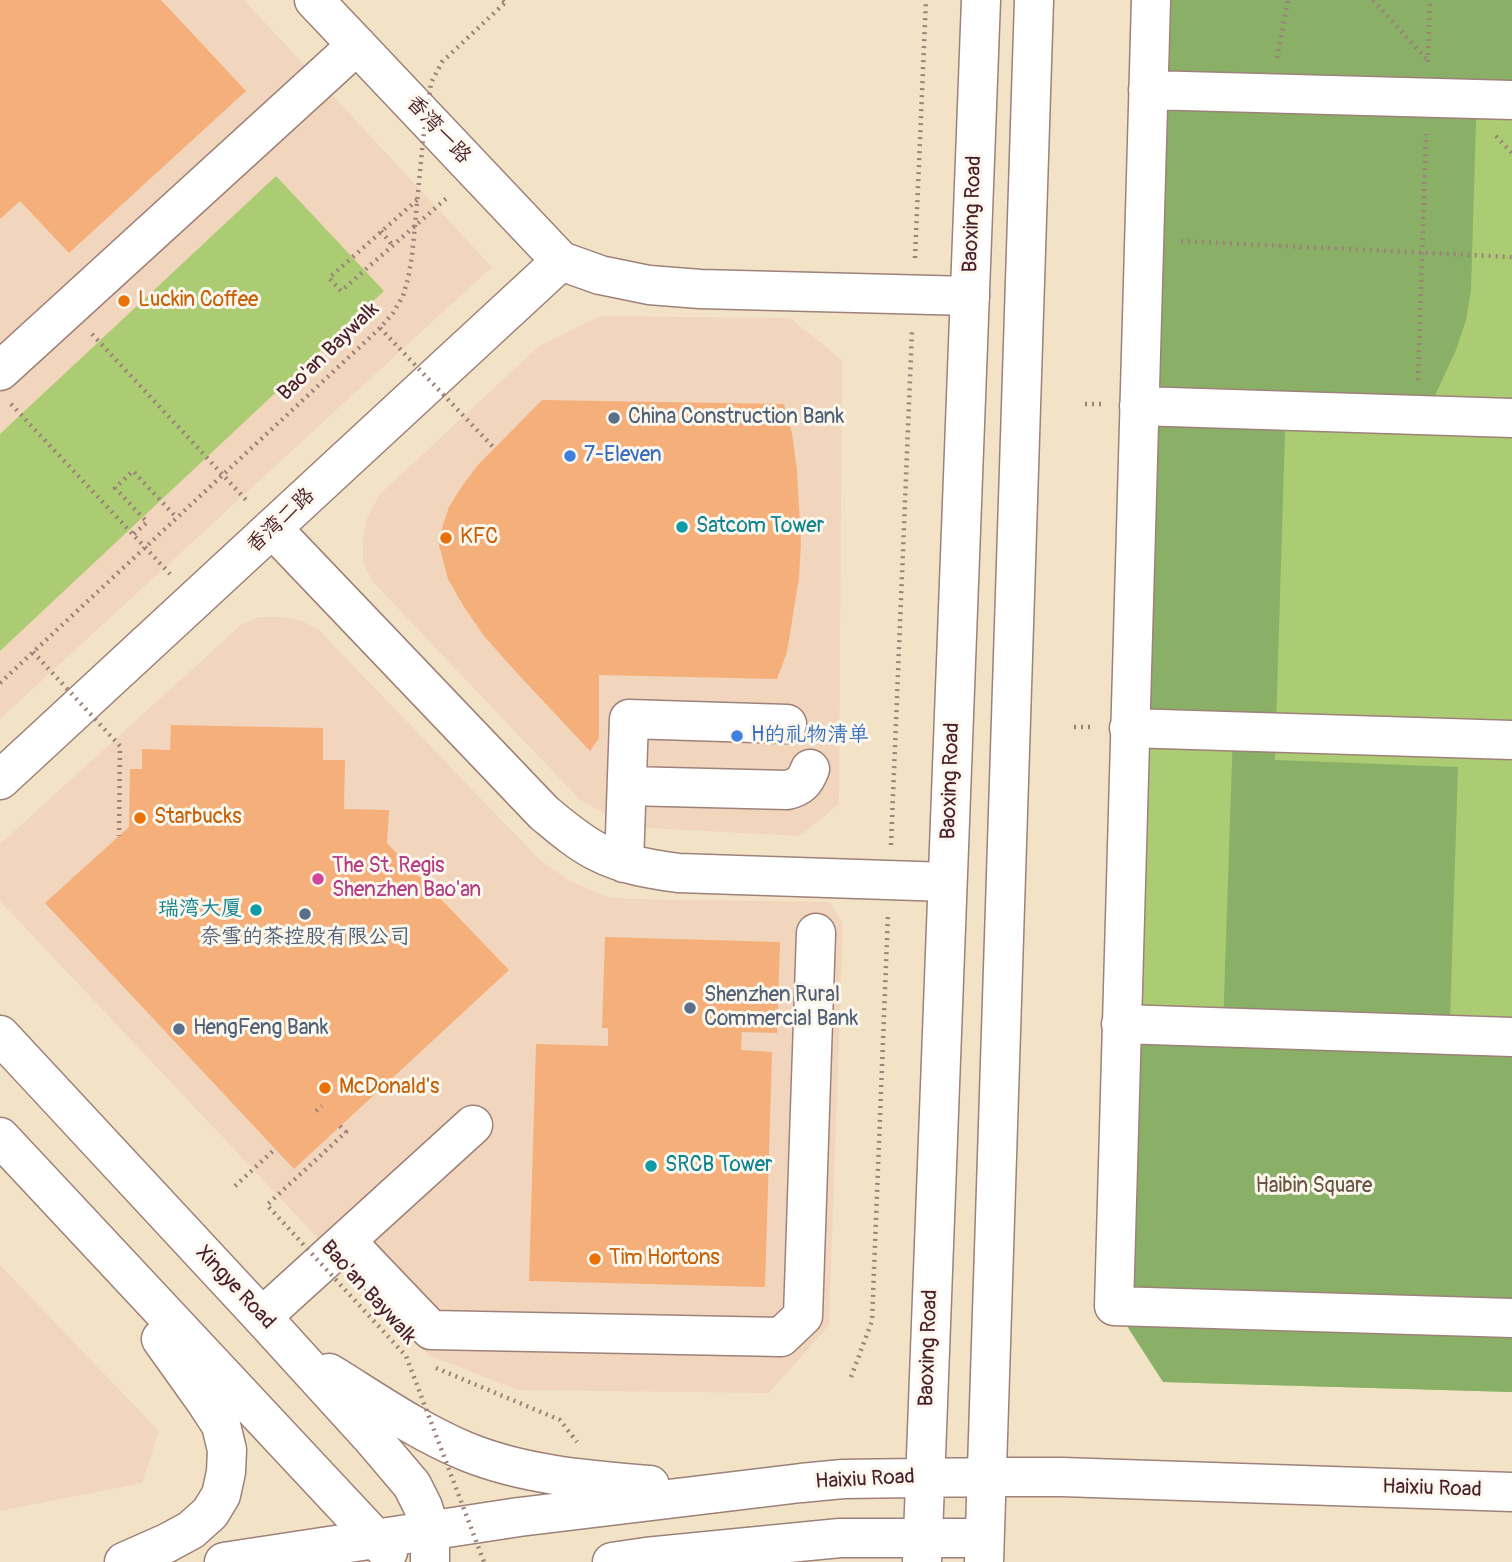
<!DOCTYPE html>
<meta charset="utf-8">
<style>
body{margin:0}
canvas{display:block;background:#f2e3c7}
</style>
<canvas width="1512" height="1562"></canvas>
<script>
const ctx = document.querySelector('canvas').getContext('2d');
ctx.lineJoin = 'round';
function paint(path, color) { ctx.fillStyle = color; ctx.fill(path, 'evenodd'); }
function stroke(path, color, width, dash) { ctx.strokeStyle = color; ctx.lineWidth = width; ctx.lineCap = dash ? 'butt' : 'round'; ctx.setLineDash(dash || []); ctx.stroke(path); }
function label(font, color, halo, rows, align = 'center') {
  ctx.font = font + ' Pangolin,"LXGW WenKai TC",sans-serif'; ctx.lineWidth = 6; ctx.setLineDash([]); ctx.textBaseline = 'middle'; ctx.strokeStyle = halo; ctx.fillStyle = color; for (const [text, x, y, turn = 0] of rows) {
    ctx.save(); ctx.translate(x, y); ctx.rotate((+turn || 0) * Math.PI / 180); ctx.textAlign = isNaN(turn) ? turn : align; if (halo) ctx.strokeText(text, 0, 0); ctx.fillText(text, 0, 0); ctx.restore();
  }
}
const built = new Path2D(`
 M0,0h244l248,267 -492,452z
 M600,316l190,2 52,42 -3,444 -39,32 -171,-9 -49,-27 -208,-219 -9,-19v-24l4,-20 13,-24 159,-148z
 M259,617h23l20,4 16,8 221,230 31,22 38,16 21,2 200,3 14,21 -14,402 -60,68 -251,-3 -90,-35 -428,-454v-57l242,-220z
 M0,1265l159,166 -17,52 -142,28z`);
const green = new Path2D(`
 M1151,0h361v1392l-349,-10 -42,-358z
 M276,176l108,115 -384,360v-217z`);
const forest = new Path2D(`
 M1151,0h361v87h-35l-6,204 -5,29 -10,30 -25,54 -145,-5 -11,361 183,7 -9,285 63,2v338l-349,-10 -49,-76 7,-282 102,3 10,-295 -104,-4z`);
const building = new Path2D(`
 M0,0h161l85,91 -177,162 -49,-52 -20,18z
 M542,400l242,4 8,30 5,36 4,73 -2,35 -7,43 -5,31 -10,27 -178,-4v63l-9,13 -74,-79 -32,-36 -20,-29 -16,-28 -9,-34 4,-20 6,-18 13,-21 16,-21z
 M171,725l152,3v32h22l-1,49 45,1 -2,33 122,127 -215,199 -249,-266 84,-76 1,-58h12v-20l28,1z
 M605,937l175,5 -3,91 -35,-1 -1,18 31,2 -7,235 -236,-6 7,-237 72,2v-18h-6z`);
const path = new Path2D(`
 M503,0l2,2
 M1373,0l56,62
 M1277,58l11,-58
 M1428,62l2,-62
 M1496,136l16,17
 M417,200l-88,78 12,13 108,-95
 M381,231l12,15
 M1181,241l331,16
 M915,258l11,-258
 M92,334l156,168
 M1418,380l8,-246
 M11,404l159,170
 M1085,404h18
 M134,534l13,-12 -32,-34 18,-17 44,47
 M1074,727h19
 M891,845l21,-515
 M316,1111l6,-5
 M235,1186l40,-37
 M436,1368l124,52 17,22
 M851,1377l21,-56 16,-407`);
const minor = new Path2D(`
 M314,0l247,261 39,14 49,10 51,4 270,7
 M1151,0l-37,1306 398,12
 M1148,90l364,10
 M0,371l357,-326
 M1139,406l373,12
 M272,528l272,285c17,14 34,29 54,39 25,13 53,17 80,21l269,9
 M1129,728l383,12
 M0,780l561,-519
 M627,786l160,4c13,-3 18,-8 23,-21
 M624,863l5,-144 158,5
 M1121,1024l391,13
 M346,1241l85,89 350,7 22,-21 13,-383
 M262,1317l211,-192
 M987,1477h75l450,15`);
const major = new Path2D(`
 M0,1035l262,282 111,122 39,46 11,22 7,23v32
 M0,1137l388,415
 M329,1373c44,27 88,58 136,78 58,24 123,29 185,34
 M124,1562l43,-19 24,-13 19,-17 11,-18 5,-23 1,-22 -6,-25 -15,-23 -45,-63
 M224,1562l295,-45 282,-34 42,-4 144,-2
 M612,1562l34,-5 194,-19h144
 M922,1562l59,-1562
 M984,1562l50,-1562`);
const pathBridge = new Path2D(`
 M380,328l114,120
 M33,652l87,94 -1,90
 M0,683l380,-355 13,-15 10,-17 5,-17 4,-23 11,-116 8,-57 11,-21 66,-62
 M340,1126l6,6 -79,73 139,151 78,206`);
const markers = [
 [124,301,7,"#e8710a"],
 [614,418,7,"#5c6f8a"],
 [570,456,7,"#3f7fe0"],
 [682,527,7,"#0f9aa8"],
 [446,538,7,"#e8710a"],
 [737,736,7,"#3f7fe0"],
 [140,818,7,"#e8710a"],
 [318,879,7,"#d1479c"],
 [256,910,7,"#0f9aa8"],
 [305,914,7,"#5c6f8a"],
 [690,1008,7,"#5c6f8a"],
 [179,1029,7,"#5c6f8a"],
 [325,1088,7,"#e8710a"],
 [651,1166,7,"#0f9aa8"],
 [595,1259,7,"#e8710a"]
];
const streetNames = [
 ["香湾一路",438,130,47],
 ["Baoxing Road",973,214,-88],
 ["Bao'an Baywalk",329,352,-44],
 ["香湾二路",281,521,-43],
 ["Baoxing Road",951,781,-88],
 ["Xingye Road",235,1288,47],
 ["Bao'an Baywalk",368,1293,48],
 ["Baoxing Road",929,1348,-88],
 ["Haixiu Road",865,1480,-3],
 ["Haixiu Road",1432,1489,2]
];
const foodNames = [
 ["Luckin Coffee",138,301],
 ["KFC",460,538],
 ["Starbucks",154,818],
 ["McDonald's",339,1088],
 ["Tim Hortons",609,1259]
];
const serviceNames = [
 ["China Construction Bank",628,418],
 ["奈雪的茶控股有限公司",305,938,"center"],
 ["Shenzhen Rural",704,996],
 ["Commercial Bank",704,1020],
 ["HengFeng Bank",193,1029]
];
const shopNames = [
 ["7-Eleven",584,456],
 ["H的礼物清单",751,736]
];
const cultureNames = [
 ["Satcom Tower",696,527],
 ["瑞湾大厦",242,910,"right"],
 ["SRCB Tower",665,1166]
];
const hotelNames = [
 ["The St. Regis",332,867],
 ["Shenzhen Bao'an",332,891]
];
const parkNames = [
 ["Haibin Square",1314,1187]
];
paint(built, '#f2d5bd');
paint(green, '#accc74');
paint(forest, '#89b066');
paint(building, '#f5af7b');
stroke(minor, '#9e8179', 41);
stroke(major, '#9e8179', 41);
stroke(path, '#9e8179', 4.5, [2, 5]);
stroke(minor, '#fff', 38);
stroke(major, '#fff', 38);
stroke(pathBridge, '#9e8179', 4.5, [2, 5]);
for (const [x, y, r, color] of markers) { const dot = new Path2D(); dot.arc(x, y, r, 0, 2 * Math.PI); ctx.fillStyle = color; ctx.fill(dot); stroke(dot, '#fbf7ec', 2.5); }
label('21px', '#4a1f2b', '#fbf7ec', streetNames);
label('21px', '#c56008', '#fbf7ec', foodNames, 'left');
label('21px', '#4e5e75', '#fbf7ec', serviceNames, 'left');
label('21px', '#366cbe', '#fbf7ec', shopNames, 'left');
label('21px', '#0d838f', '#fbf7ec', cultureNames, 'left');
label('21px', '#b23c85', '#fbf7ec', hotelNames, 'left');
label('21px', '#675341', '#fbf7ec', parkNames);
</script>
